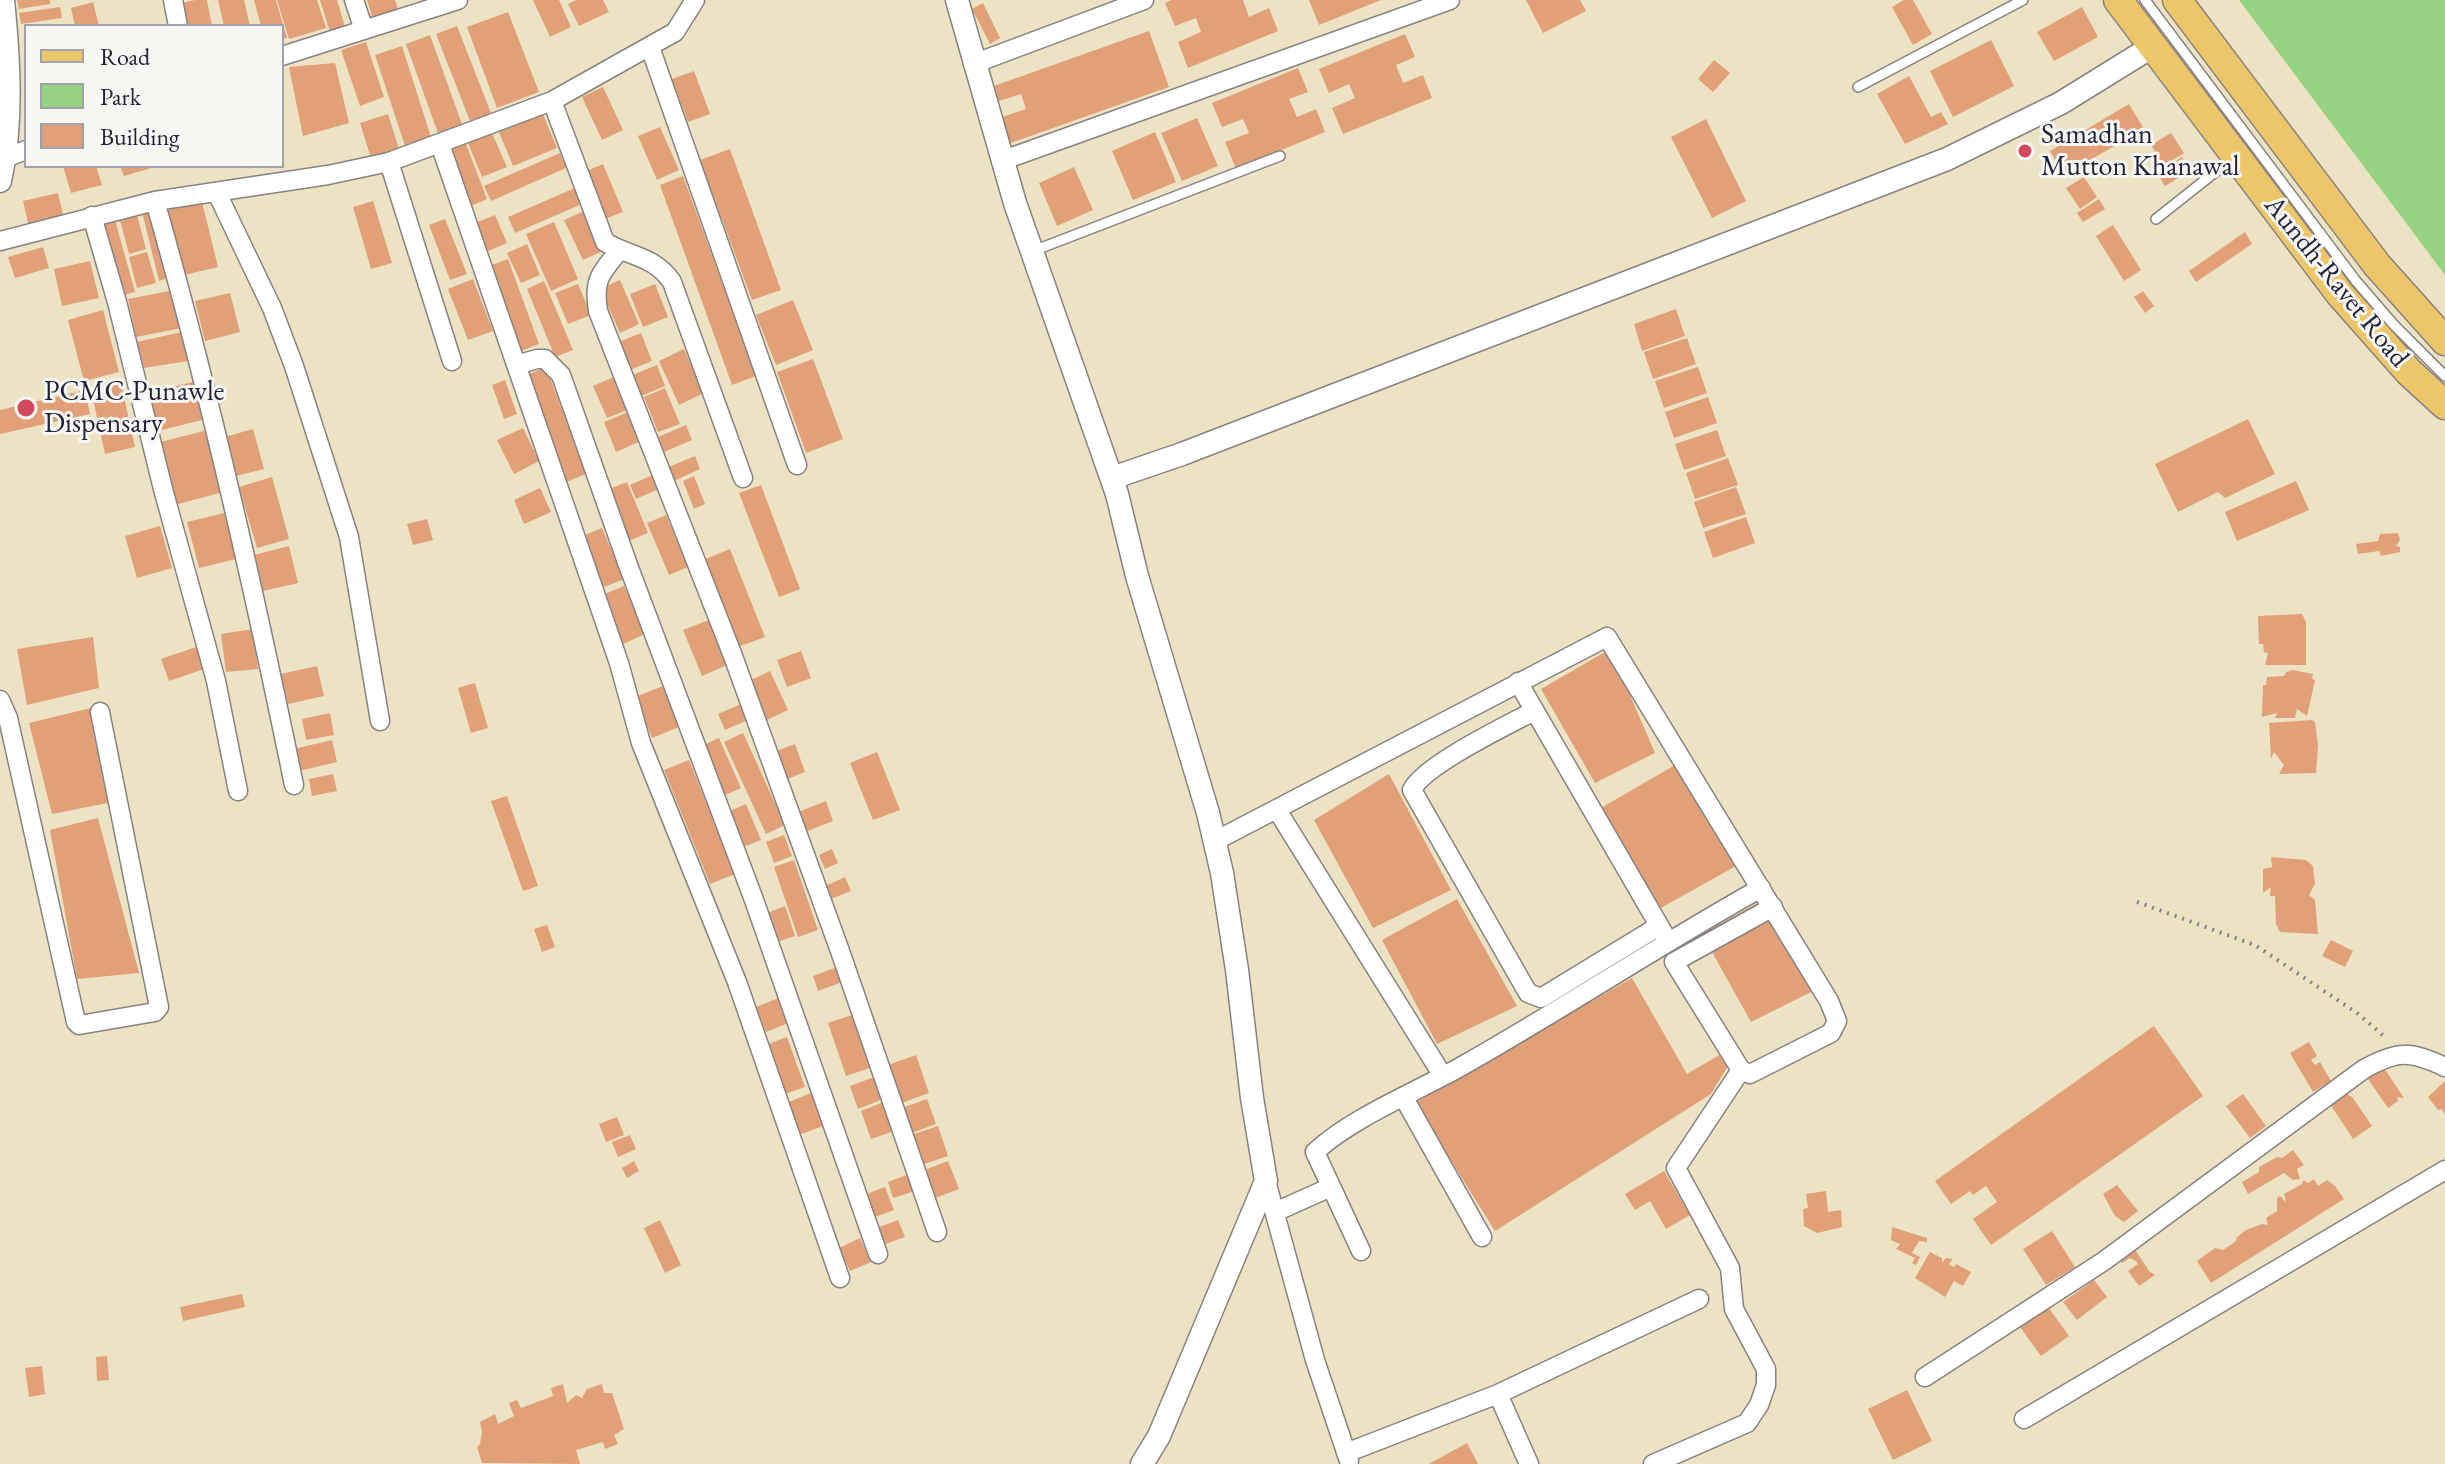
<!DOCTYPE html>
<style>
body{margin:0}
#map{position:relative;width:2445px;height:1464px;overflow:hidden;background:#ece3c4;font-family:"EB Garamond",serif}
canvas{display:block}
.legend{position:absolute;left:24px;top:24px;width:260px;height:144px;box-sizing:border-box;background:#f6f6f2;border:2px solid #a1a1a9;margin:0;padding:10px 14px;list-style:none;font-size:24px;color:#22223b}
.legend li{display:flex;align-items:center;gap:16px;height:40px}
.legend b{width:40px;border:2px solid #a1a1a9}
</style>
<div id="map">
<canvas width="2445" height="1464"></canvas>
<ul class="legend">
<li><b style="height:10px;background:#ecc669"></b>Road</li>
<li><b style="height:22px;background:#97d184"></b>Park</li>
<li><b style="height:22px;background:#e1a078"></b>Building</li>
</ul>
</div>
<script>
const ctx = document.querySelector('canvas').getContext('2d');
ctx.lineJoin = 'round';
function paint(path, color) { ctx.fillStyle = color; ctx.fill(path, 'evenodd'); }
function stroke(path, color, width, dash) { ctx.strokeStyle = color; ctx.lineWidth = width; ctx.lineCap = dash ? 'butt' : 'round'; ctx.setLineDash(dash || []); ctx.stroke(path); }
function label(font, color, halo, rows, align = 'center') {
  ctx.font = font + ' "EB Garamond",serif'; ctx.lineWidth = 6; ctx.setLineDash([]); ctx.textBaseline = 'middle'; ctx.strokeStyle = halo; ctx.fillStyle = color; for (const [text, x, y, turn = 0] of rows) {
    ctx.save(); ctx.translate(x, y); ctx.rotate((+turn || 0) * Math.PI / 180); ctx.textAlign = isNaN(turn) ? turn : align; if (halo) ctx.strokeText(text, 0, 0); ctx.fillText(text, 0, 0); ctx.restore();
  }
}
const green = new Path2D(`
 M2239,0h206v275z`);
const building = new Path2D(`
 M17,0h33v4l-31,5z
 M195,0h12l5,26h-26l-4,-23z
 M218,0h26l6,26h-26z
 M254,0h22l11,38 -5,1v-13h-21z
 M277,0h40l9,28 -37,11z
 M320,0h17l8,27 -15,5z
 M367,0h28l4,12 -26,8z
 M533,0h26l12,27 -21,10z
 M576,0h27l6,12 -30,14 -11,-22z
 M1171,0h72l6,17 20,-9 9,23 -90,37 -10,-26 23,-10 -5,-14 -21,8 -10,-23z
 M1309,0h72l-62,25z
 M1526,0h54l6,11 -43,22z
 M1904,0h9l19,34 -19,11 -21,-38z
 M93,2l6,24h-24l-4,-18z
 M983,3l17,35 -10,6 -18,-35z
 M60,7l2,11 -41,6 -2,-11z
 M2082,7l16,30 -44,24 -17,-29z
 M508,12l31,80 -42,16 -30,-81z
 M457,26l34,87 -21,8 -34,-87z
 M1149,31l20,56 -167,59 -9,-26 33,-11 -5,-15 -25,8 -5,-15z
 M1405,34l10,23 -19,8 7,18 20,-8 9,23 -89,36 -11,-26 23,-10 -6,-14 -20,9 -10,-24z
 M430,35l33,92 -24,9 -33,-92z
 M1991,40l23,46 -61,31 -23,-46z
 M366,42l18,55 -24,9 -19,-56z
 M402,46l29,91 -26,9 -30,-91z
 M1714,60l16,13 -17,19 -15,-13z
 M335,63l14,60 -46,13 -14,-69z
 M1298,68l10,24 -19,7 8,18 19,-8 9,23 -89,37 -11,-27 24,-9 -6,-14 -21,8 -10,-24z
 M694,71l16,43 -22,8 -16,-43z
 M1909,76l22,41 10,-5 7,12 -43,20 -28,-50z
 M603,87l20,43 -21,10 -20,-43z
 M2129,104l15,25 -80,46 -14,-24z
 M388,114l11,35 -28,9 -11,-35z
 M543,114l14,34 -44,18 -14,-34z
 M1197,118l21,48 -36,15 -21,-48z
 M1706,119l40,82 -34,17 -41,-81z
 M660,127l19,43 -22,10 -19,-44z
 M1155,132l21,50 -43,18 -21,-49z
 M492,133l15,34 -25,10 -14,-34z
 M2171,133l13,20 -21,13 -12,-21z
 M466,144l21,55 -16,7 -21,-56z
 M730,149l51,141 -29,10 -52,-140z
 M560,153l6,15 -75,33 -7,-15z
 M2182,157l8,14 -25,15 -8,-13z
 M603,164l20,48 -21,8 -20,-47z
 M63,166h33l6,19 -31,8z
 M120,166h35v1l-31,9z
 M1074,167l19,43 -36,16 -18,-43z
 M683,176l73,200 -24,9 -72,-200z
 M2084,177l13,20 -17,12 -14,-21z
 M575,188l7,16 -67,29 -7,-16z
 M58,193l6,26 -35,8 -6,-26z
 M2099,199l6,10 -22,13 -6,-9z
 M373,201l19,62 -21,6 -18,-62z
 M202,202l16,65 -34,8 -16,-65z
 M153,209l18,68 -12,4 -17,-69z
 M586,210l19,40 -22,10 -19,-40z
 M137,215l9,34 -17,5 -9,-34z
 M495,215l12,28 -21,9 -11,-29z
 M445,219l22,55 -17,6 -21,-55z
 M115,220l20,72 -11,3 -21,-72z
 M554,222l24,57 -27,12 -25,-57z
 M2113,225l28,45 -17,11 -28,-45z
 M2245,232l7,12 -56,38 -7,-11z
 M527,244l13,31 -19,8 -14,-30z
 M43,247l6,21 -34,10 -7,-21z
 M147,252l9,31 -19,5 -8,-31z
 M508,259l31,85 -18,7 -32,-85z
 M90,261l9,37 -37,8 -8,-37z
 M473,279l20,52 -25,9 -20,-51z
 M620,280l19,44 -19,9 -20,-44z
 M544,281l29,69 -18,7 -28,-68z
 M578,284l13,31 -23,9 -13,-31z
 M655,284l13,33 -25,10 -13,-33z
 M174,290l8,38 -46,9 -8,-38z
 M2143,291l11,15 -9,7 -11,-16z
 M230,293l10,39 -35,9 -10,-40z
 M793,300l20,50 -37,15 -20,-50z
 M1676,309l9,27 -43,15 -8,-27z
 M103,310l16,62 -35,9 -16,-61z
 M182,332l6,29 -44,7 -7,-26z
 M641,333l11,28 -25,10 -11,-28z
 M1687,338l9,26 -43,15 -9,-27z
 M684,349l20,44 -25,12 -20,-44z
 M813,359l30,80 -37,14 -29,-81z
 M657,365l8,21 -26,11 -9,-21z
 M546,367l40,107 -22,9 -40,-107z
 M1698,367l9,26 -43,15 -9,-27z
 M616,376l14,33 -23,9 -14,-32z
 M505,380l12,34 -13,5 -12,-34z
 M193,382l9,38 -44,11 -9,-39z
 M121,383l14,64 -30,7 -14,-64z
 M665,388l15,36 -22,8 -14,-35z
 M85,390l5,24 -90,20v-24z
 M1708,397l9,26 -43,15 -9,-26z
 M631,411l12,29 -27,12 -12,-30z
 M2248,419l27,55 -50,24 -7,-6 -40,20 -23,-48z
 M686,425l6,15 -28,12 -6,-15z
 M523,428l16,33 -25,13 -17,-34z
 M253,429l11,40 -32,8 -11,-39z
 M208,430l15,62 -52,14 -15,-63z
 M1717,430l9,26 -42,14 -9,-26z
 M695,456l5,13 -28,13 -6,-14z
 M1728,458l10,27 -43,14 -9,-26z
 M655,474l6,14 -25,11 -6,-14z
 M694,476l11,28 -11,5 -11,-28z
 M272,477l17,62 -32,9 -18,-61z
 M2296,481l13,29 -72,31 -12,-29z
 M627,482l21,51 -22,9 -22,-51z
 M761,485l39,104 -21,8 -40,-104z
 M1736,487l10,27 -43,14 -9,-26z
 M540,488l11,24 -27,12 -10,-24z
 M224,513l12,46 -37,9 -12,-46z
 M666,515l22,52 -19,8 -22,-52z
 M1746,517l9,26 -42,15 -9,-26z
 M427,519l6,21 -20,5 -6,-21z
 M160,526l12,42 -35,10 -12,-42z
 M602,528l22,51 -22,9 -22,-51z
 M2398,533l2,7 -4,6 4,1v5l-19,4 -2,-5 -21,3 -2,-10 22,-3 2,-7z
 M289,546l9,37 -35,8 -9,-36z
 M730,549l35,88 -27,10 -35,-87z
 M624,586l21,48 -24,11 -21,-49z
 M2302,614l4,8v43h-41l3,-12 -4,-1 -1,-8h-4l-1,-28z
 M709,620l18,45 -25,11 -19,-46z
 M253,629l5,40 -32,3 -5,-38z
 M93,637l6,51 -72,17 -10,-56z
 M196,647l8,22 -35,12 -8,-22z
 M1610,649l45,104 -60,30 -54,-94z
 M801,651l10,27 -24,9 -10,-27z
 M317,666l7,30 -36,8 -7,-30z
 M2293,670l20,4 -1,5 3,1 -8,36 -10,-7 -2,9h-20l2,-5 -15,4 1,-32h3l1,-8 17,-1 2,-4z
 M770,671l18,39 -21,10 -18,-39z
 M475,683l13,45 -17,5 -13,-45z
 M663,686l16,41 -27,11 -17,-41z
 M741,704l7,16 -23,10 -7,-16z
 M91,708l22,94 -61,12 -23,-91z
 M330,713l4,22 -28,5 -4,-21z
 M2312,720l3,2 3,23 -2,28 -37,1 5,-9 -10,-13 -3,7 -2,-36z
 M743,733l42,92 -19,9 -42,-92z
 M719,738l22,50 -18,8 -22,-50z
 M332,740l5,22 -38,9 -5,-22z
 M795,744l10,28 -20,8 -11,-28z
 M877,752l23,58 -27,10 -23,-57z
 M689,760l46,114 -25,10 -46,-114z
 M1675,765l61,101 -77,43 -58,-101z
 M333,774l4,17 -25,5 -3,-17z
 M1389,774l62,116 -78,38 -59,-108z
 M507,796l31,90 -15,5 -32,-90z
 M826,801l7,20 -28,11 -7,-20z
 M746,804l15,36 -20,8 -16,-35z
 M98,818l41,155 -62,6 -27,-149z
 M784,835l8,21 -18,7 -8,-21z
 M832,849l6,14 -13,6 -6,-14z
 M2271,857l35,3 7,6 2,18 -6,11 6,5 3,34 -38,-2 -4,-8 -1,-28h-5l1,-9 -8,6v-24l9,-2z
 M794,860l24,70 -20,7 -24,-70z
 M845,877l6,14 -25,10 -5,-13z
 M1767,898l50,91 -66,33 -49,-88z
 M1457,899l60,107 -80,38 -55,-104z
 M785,906l10,30 -21,7 -10,-29z
 M547,925l8,22 -13,5 -8,-23z
 M2331,940l22,11 -8,16 -23,-11z
 M840,966l5,15 -27,10 -5,-15z
 M1632,978l55,96 34,-20 7,12 -17,28 -216,137 -82,-131 5,1z
 M781,997l10,25 -25,10 -10,-25z
 M855,1014l18,53 -27,9 -18,-53z
 M2154,1026l49,70 -212,149 -18,-26 24,-17 -11,-16 -13,9 -3,-4 -19,13 -16,-23z
 M787,1037l18,50 -23,8 -19,-49z
 M2309,1042l8,14 -6,4 4,5 5,-3 11,19 -18,11 -23,-39z
 M916,1055l13,38 -30,11 -14,-38z
 M2382,1065l22,33 -7,-1 1,4 -10,7 -22,-32z
 M877,1076l9,22 -28,11 -8,-23z
 M2445,1081v34l-3,-6 -4,1 -10,-13z
 M811,1093l12,33 -27,10 -12,-32z
 M2346,1093l7,5 19,28 -19,13 -23,-35z
 M2243,1094l23,32 -16,12 -24,-32z
 M927,1099l9,25 -27,10 -10,-25z
 M886,1101l11,29 -26,9 -10,-28z
 M617,1117l7,18 -18,7 -7,-18z
 M938,1126l10,30 -27,9 -10,-30z
 M630,1135l6,14 -18,8 -6,-15z
 M2293,1150l11,15 -7,4 3,10 -7,1 -9,-7 -36,21 -6,-12 17,-10v-5l18,-10 5,1z
 M634,1161l5,10 -12,7 -5,-10z
 M948,1161l11,28 -26,10 -11,-28z
 M1664,1171l26,44 -24,14 -16,-28 -15,9 -10,-16z
 M909,1174l6,17 -22,7 -5,-16z
 M2314,1179l4,7 9,-6 8,6 9,13 -133,84 -14,-22 18,-13 8,2 12,-8 2,-5 9,-7 16,-6 6,1 -2,-7 11,-7v-13l3,-2 6,6 -2,-8 18,-10 1,-4 5,3z
 M2117,1185l21,26 -14,11 -9,-6 -12,-22z
 M885,1187l9,23 -22,8 -8,-23z
 M1826,1191l2,21 13,-2 1,17 -25,6 -13,-7 -1,-17 5,-1 -2,-14z
 M660,1220l21,45 -16,8 -21,-45z
 M898,1220l7,17 -25,9 -6,-17z
 M1892,1227l35,11v4l-8,-1 -7,12 8,4 -4,8 -4,-2 3,-5 -19,-9 4,-5 -9,-4z
 M2052,1231l23,36 -29,18 -23,-36z
 M860,1238l11,24 -21,9 -11,-23z
 M2131,1244l19,28 5,3 -16,11 -11,-15 10,-7 -2,-3 -6,-3 -8,5 -5,-9z
 M1930,1252l12,6v5l4,-5 7,1 -4,5 5,3 2,-3 15,8 -8,14 -9,-5 -9,16 -30,-19z
 M2094,1280l13,17 -30,23 -14,-18z
 M242,1294l3,13 -62,14 -3,-14z
 M2048,1307l21,29 -28,20 -21,-29z
 M107,1356l2,24 -12,1 -1,-24z
 M42,1366l3,28 -16,3 -4,-29z
 M563,1384l4,19 9,-8 6,3 5,-9 15,-5 2,9h8l12,36 -10,6 4,9 -13,5 -2,-7 -27,8 4,14 -98,-1 -5,-16 3,-3 2,-12 -2,-10 15,-8 3,10 16,-8 -5,-13 8,-3 4,8 32,-12 -2,-8z
 M1907,1390l25,51 -39,19 -25,-51z
 M1467,1443l11,21h-49z`);
const path = new Path2D(`
 M2137,902l118,43 102,68 28,24`);
const service = new Path2D(`
 M2145,0l211,281 38,44 51,51
 M1858,87l165,-87
 M2156,219l77,-61
 M1033,251l247,-95`);
const minor = new Path2D(`
 M173,0l5,26
 M354,0l10,30
 M650,47l147,418
 M282,56l176,-56
 M973,64l171,-64
 M552,101l53,141c25,15 50,14 67,40l71,196
 M440,144l179,519 22,80 96,239 103,296
 M5,158l21,-8
 M1001,161l449,-161
 M389,162l63,199
 M217,193l55,115 22,58 55,171 31,184
 M155,201c55,192 99,388 139,584
 M92,216l25,86 46,187 53,192 22,110
 M0,241l155,-40 173,-26 61,-13 163,-61 123,-69 20,-32
 M619,251c-19,23 -26,29 -21,60l135,345 107,295 97,281
 M516,365l21,-6h8l16,16 67,190 126,335 124,354
 M1518,682l146,252
 M0,700l8,18 68,304 3,3 76,-13 4,-5 -59,-295
 M1534,711c-28,15 -110,54 -122,79l116,203 13,5 118,-72
 M1277,810l166,266
 M1215,841l392,-204 222,364 8,20 -6,12 -81,41 -9,-4 -67,-108 99,-55
 M1404,1098l78,139
 M1266,1181l49,179 34,101
 M1275,1212l56,-25
 M1361,1251l-46,-99c36,-34 103,-61 147,-86 101,-57 197,-121 299,-178
 M1925,1377l179,-116 260,-192c34,-19 46,-18 81,-2
 M1498,1394l31,70
 M2024,1419l421,-249
 M1346,1453l152,-59 201,-95
 M1653,1464l94,-41 12,-18 7,-20v-16l-32,-60 -4,-41 -54,-100 65,-98`);
const tertiary = new Path2D(`
 M957,0l58,203 102,291 20,82 71,237 14,60 15,97 15,128 14,83 -107,255 -17,28
 M0,181c13,-59 9,-121 3,-181
 M1112,478l70,-24 765,-295 114,-56 92,-57`);
const primary = new Path2D(`
 M2118,0l222,294 69,78 36,33
 M2177,0l200,265 68,76`);
const markers = [
 [2025,151,8,"#d1495b"],
 [26,408,10,"#d1495b"]
];
const poiNames = [
 ["Samadhan",2041,135],
 ["Mutton Khanawal",2041,167],
 ["PCMC-Punawle",44,392],
 ["Dispensary",44,424]
];
const streetNames = [
 ["Aundh-Ravet Road",2336,282,51]
];
paint(green, '#97d184');
paint(building, '#e1a078');
stroke(service, '#878280', 12);
stroke(minor, '#878280', 21);
stroke(tertiary, '#878280', 25);
stroke(primary, '#878280', 31);
stroke(path, '#878280', 4, [2, 6]);
stroke(service, '#fff', 9);
stroke(minor, '#fff', 18);
stroke(tertiary, '#fff', 22);
stroke(primary, '#ecc669', 28);
for (const [x, y, r, color] of markers) { const dot = new Path2D(); dot.arc(x, y, r, 0, 2 * Math.PI); ctx.fillStyle = color; ctx.fill(dot); stroke(dot, '#f6f6f2', 3); }
label('28px', '#22223b', '#f6f6f2', poiNames, 'left');
label('28px', '#22223b', '#f6f6f2', streetNames);
</script>
